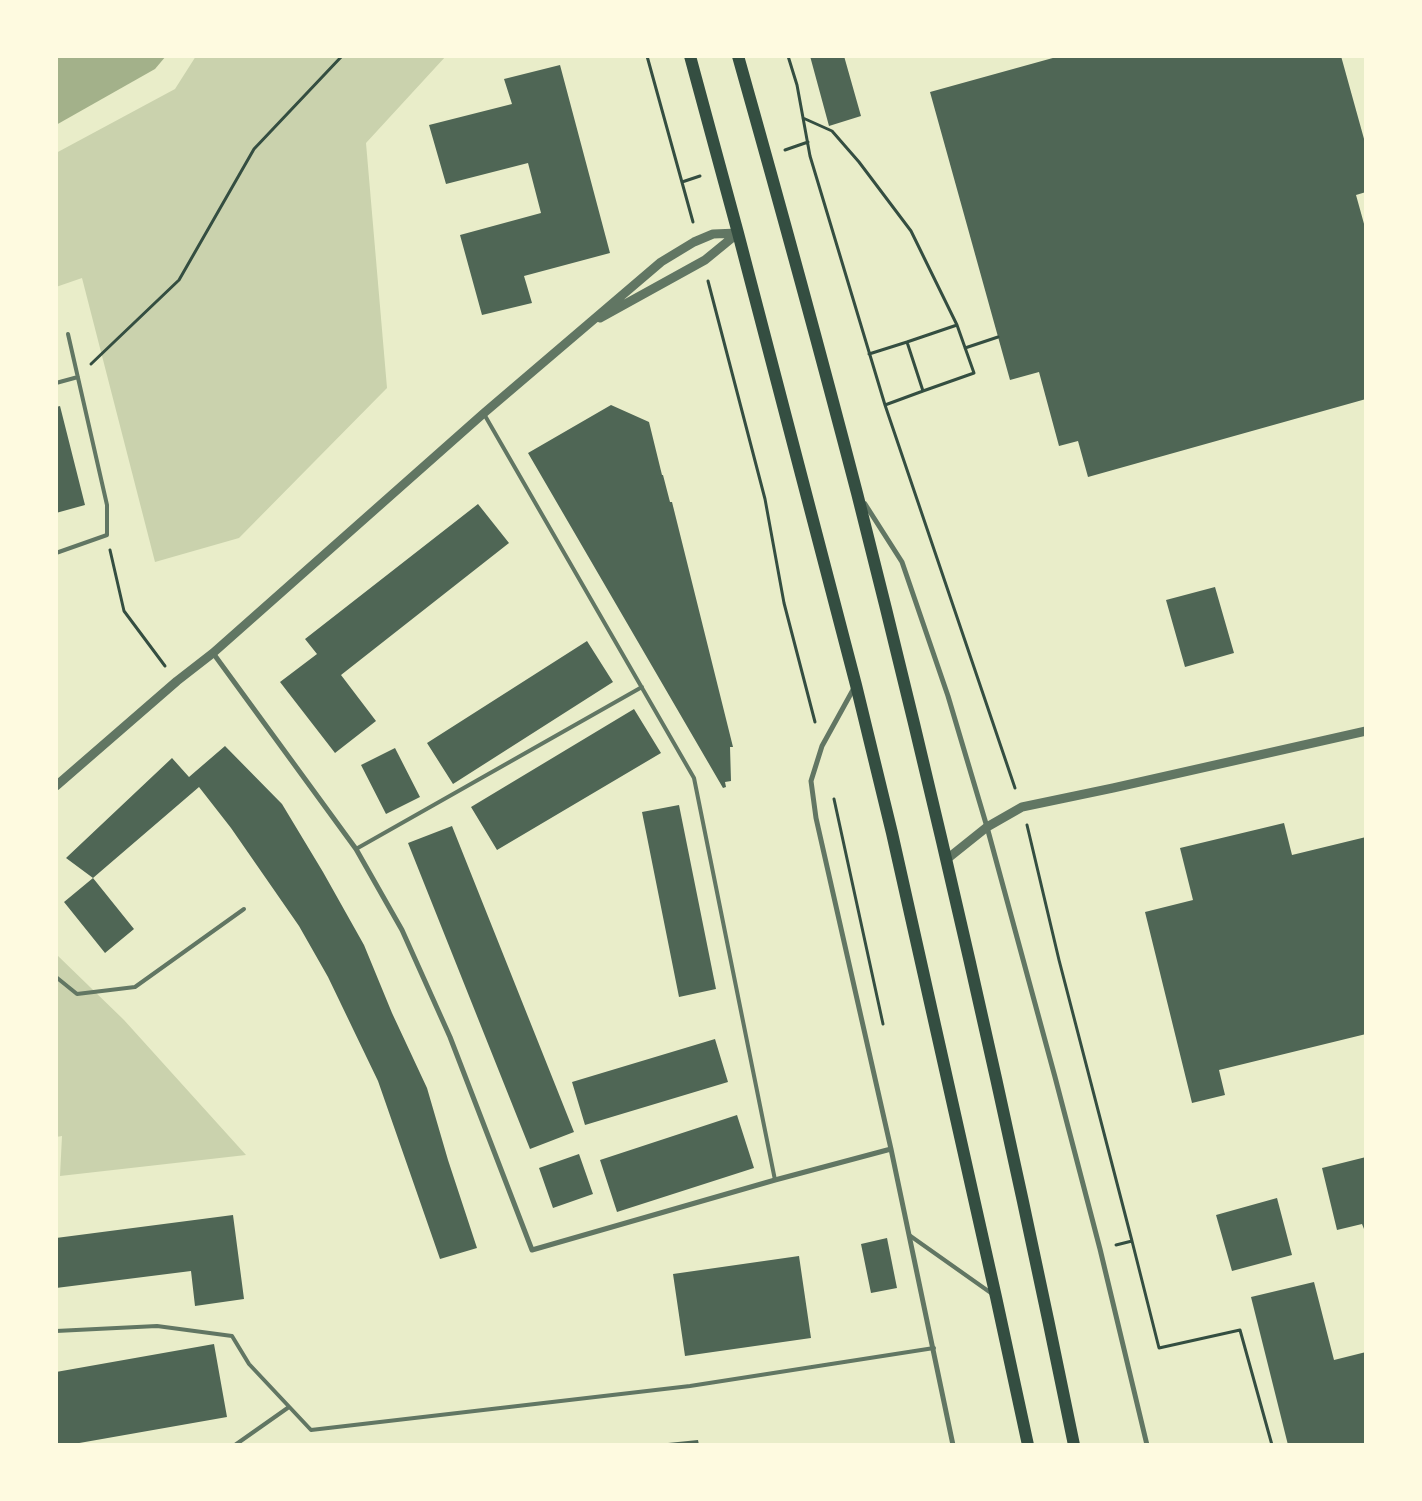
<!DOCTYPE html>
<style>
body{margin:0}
#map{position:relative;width:1422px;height:1501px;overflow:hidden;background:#e9edc9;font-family:Bitter,serif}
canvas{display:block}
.frame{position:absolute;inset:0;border:58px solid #fefae0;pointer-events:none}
</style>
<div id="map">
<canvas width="1422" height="1501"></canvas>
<div class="frame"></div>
</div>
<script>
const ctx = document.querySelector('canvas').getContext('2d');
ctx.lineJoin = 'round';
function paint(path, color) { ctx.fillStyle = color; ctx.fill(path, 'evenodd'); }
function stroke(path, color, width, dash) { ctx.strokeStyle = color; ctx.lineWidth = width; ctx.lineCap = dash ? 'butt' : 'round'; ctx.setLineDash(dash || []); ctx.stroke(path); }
const green = new Path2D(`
 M196,56h250l-80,87 21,245 -148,150 -84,24 -73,-284 -26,9v-134l119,-64z
 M56,954l68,66 122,135 -186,21 2,-40 -6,1z`);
const water = new Path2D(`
 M56,56h110l-11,13 -99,56z`);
const building = new Path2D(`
 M810,56h34l17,60 -32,10z
 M1060,56h281l25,90v46l-10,3 10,36v168l-278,78 -10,-36 -19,5 -20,-74 -29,8 -80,-288z
 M560,65l50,188 -86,23 8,27 -50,12 -22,-80 81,-22 -13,-50 -82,21 -17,-59 83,-21 -8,-25z
 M611,405l38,17 13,53h1l7,27h2l61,245h-3l1,34 -6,1 1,5 -3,1 -195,-335z
 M60,406l25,99 -29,8v-106z
 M478,504l31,39 -168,132 35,46 -41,32 -55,-71 37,-28 -12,-15z
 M1215,587l19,66 -49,14 -19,-67z
 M587,641l26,41 -160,102 -26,-41z
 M634,709l27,44 -164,97 -26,-43z
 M225,746l57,58 41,68 41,73 28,68 35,75 21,72 29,88 -37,11 -62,-178 -50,-104 -29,-51 -68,-98 -32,-41 -106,91 41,51 -29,24 -41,-51 29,-24 -27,-20 106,-100 17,19z
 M395,748l25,49 -34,17 -25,-49z
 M679,805l37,184 -37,8 -37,-185z
 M1284,823l8,32 74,-18v197l-147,36 6,25 -33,8 -47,-191 48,-12 -13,-52z
 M452,826l122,306 -44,17 -122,-306z
 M715,1039l13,43 -143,43 -13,-43z
 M737,1115l17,53 -137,44 -17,-52z
 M579,1154l14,40 -40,14 -14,-40z
 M1366,1157v77l-4,-10 -25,6 -15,-62z
 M1277,1198l15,57 -60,16 -16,-56z
 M233,1215l11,84 -49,7 -4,-35 -135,17v-50z
 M887,1238l10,50 -26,5 -10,-49z
 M799,1256l12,82 -126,18 -12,-82z
 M1314,1282l20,78 32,-8v93h-78l-37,-148z
 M214,1344l13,73 -159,28h-12v-73z
 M698,1440l1,5h-31v-2z`);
const path = new Path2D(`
 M647,56l46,166
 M788,56l9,29 13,71 75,249 130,383
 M803,118l29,13 27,31 52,69 46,94 17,48 -51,18 -16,-49 50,-17
 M785,150l23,-8
 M682,182l18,-6
 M708,281l57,218 19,104 31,119
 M965,348l33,-11
 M869,354l38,-12
 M91,364l88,-84 75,-131 88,-93
 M885,405l38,-14
 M110,550l14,61 41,55
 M834,799l49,225
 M1027,825l32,135 73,281 -16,4
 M1132,1241l27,107 81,-18 32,115`);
const service = new Path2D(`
 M56,383l22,-6
 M484,414l210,364 81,402
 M56,553l51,-18v-30l-39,-171
 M356,849l286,-162
 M56,977l21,17 58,-7 109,-78
 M909,1235l82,58
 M56,1331l101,-5 75,10 17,28 62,66 379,-44 244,-38
 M235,1445l54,-38`);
const minor = new Path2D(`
 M865,504l37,58 46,134 39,131 68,250 45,172 47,196
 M213,653l143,196 46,81 48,107 82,213 243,-70 116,-31
 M854,688l-32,58 -11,35 5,37 75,331 62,296`);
const tertiary = new Path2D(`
 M600,318l105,-58 33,-27
 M56,786l121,-105 36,-28 271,-240 177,-151 33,-20 19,-8 25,-1
 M947,859l40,-32 35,-20 91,-19 253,-57`);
const primary = new Path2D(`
 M690,56l48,177 118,452 36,148 104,464 32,148
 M738,56c41,145 81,291 119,437 80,315 152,633 217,952`);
paint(green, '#cad2ad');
paint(water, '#a3b18a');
paint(building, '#4f6655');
stroke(path, '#344e41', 3);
stroke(service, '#617663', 4);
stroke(minor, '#617663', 5);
stroke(tertiary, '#617663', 9);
stroke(primary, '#344e41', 12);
</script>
